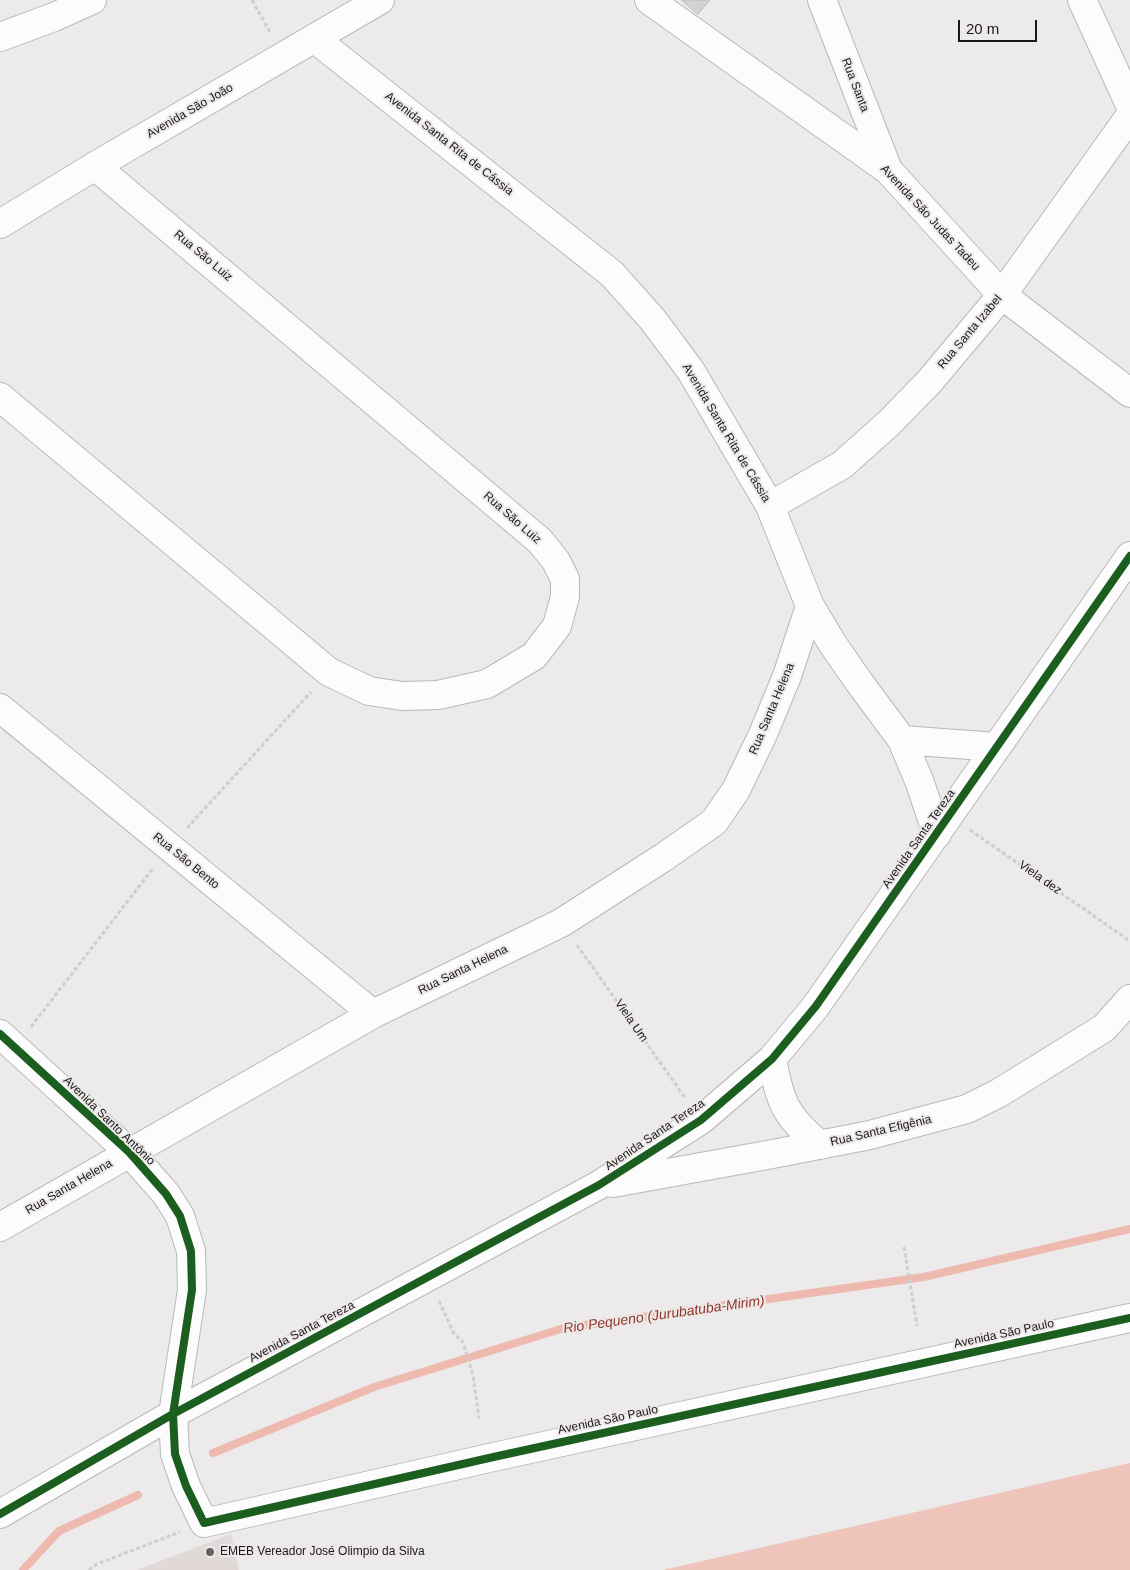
<!DOCTYPE html>
<meta charset="utf-8">
<style>
body{margin:0}
#map{position:relative;width:1130px;height:1570px;overflow:hidden;background:#eceaea;font-family:Arial,sans-serif}
canvas{display:block}
.scale{position:absolute;left:958px;top:20px;width:79px;height:22px;box-sizing:border-box;border:2px solid #1a1818;border-top:0;padding-left:6px;font-size:15px;line-height:18px;white-space:nowrap;color:#1a1818;-webkit-text-stroke:4px #ede9e9;paint-order:stroke}
</style>
<div id="map">
<canvas width="1130" height="1570"></canvas>
<div class="scale">20 m</div>
</div>
<script>
const ctx = document.querySelector('canvas').getContext('2d');
ctx.lineJoin = 'round';
function paint(path, color) { ctx.fillStyle = color; ctx.fill(path, 'evenodd'); }
function stroke(path, color, width, dash) { ctx.strokeStyle = color; ctx.lineWidth = width; ctx.lineCap = dash ? 'butt' : 'round'; ctx.setLineDash(dash || []); ctx.stroke(path); }
function label(font, color, halo, rows, align = 'center') {
  ctx.font = font + ' Arial,sans-serif'; ctx.lineWidth = 4; ctx.setLineDash([]); ctx.textBaseline = 'middle'; ctx.strokeStyle = halo; ctx.fillStyle = color; for (const [text, x, y, turn = 0] of rows) {
    ctx.save(); ctx.translate(x, y); ctx.rotate((+turn || 0) * Math.PI / 180); ctx.textAlign = isNaN(turn) ? turn : align; if (halo) ctx.strokeText(text, 0, 0); ctx.fillText(text, 0, 0); ctx.restore();
  }
}
const built = new Path2D(`
 M231,1534l8,36h-102z`);
const forest = new Path2D(`
 M1130,1463v107h-467z`);
const stream = new Path2D(`
 M213,1453l161,-66 190,-59 360,-51 206,-48
 M23,1570l36,-39 79,-36`);
const building = new Path2D(`
 M682,0h28l-12,14z`);
const path = new Path2D(`
 M252,0l18,32
 M187,828l124,-136
 M970,830l160,111
 M577,945l109,154
 M31,1027l123,-160
 M904,1247l13,79
 M439,1301l15,33 9,8 10,34 6,42
 M89,1570l8,-6 83,-32`);
const minor = new Path2D(`
 M649,0l239,170 114,125 128,98
 M822,0l66,170
 M1082,0l48,105
 M315,39l297,235 41,46 38,51 79,135 40,100 22,37 27,39 43,58 18,43 17,51
 M0,224l95,-58 285,-166
 M0,397l329,275 40,19 33,5 36,-1 49,-11 47,-28 23,-30 8,-29v-18l-9,-18 -16,-20 -445,-375
 M770,506l72,-41 47,-42 40,-41 73,-87 128,-179
 M0,708l373,306
 M902,740l95,7
 M0,1034l129,118 37,42 14,22 11,35 1,39 -19,124 2,40 11,32 18,37 285,-65 641,-140
 M772,1059c8,43 13,57 48,86
 M613,1183l165,-30 92,-18 97,-26 32,-16 105,-65 26,-29
 M0,1227l373,-213 188,-91 103,-66 50,-35 22,-32 27,-56 24,-58 23,-70
 M0,1514l173,-100 426,-229 102,-65 71,-61 44,-53 314,-450`);
const secondary = new Path2D(`
 M0,37l54,-20 38,-17`);
const cycleway = new Path2D(`
 M0,1034l129,118 37,42 14,22 11,35 1,39 -19,124 2,40 11,32 18,37 285,-65 641,-140
 M0,1514l173,-100 426,-229 102,-65 71,-61 44,-53 314,-450`);
const markers = [
 [210,1552,5,"#646262"]
];
const streetNames = [
 ["Rua Santa",855,85,69],
 ["Avenida São João",190,111,-30],
 ["Avenida Santa Rita de Cássia",449,144,38],
 ["Avenida São Judas Tadeu",930,218,47],
 ["Rua São Luiz",203,256,40],
 ["Rua Santa Izabel",970,332,-50],
 ["Avenida Santa Rita de Cássia",726,433,59],
 ["Rua São Luiz",512,518,41],
 ["Rua Santa Helena",772,709,-67],
 ["Avenida Santa Tereza",919,839,-55],
 ["Rua São Bento",186,861,39],
 ["Viela dez",1040,878,35],
 ["Rua Santa Helena",463,970,-26],
 ["Viela Um",631,1021,55],
 ["Avenida Santo Antônio",109,1121,44],
 ["Rua Santa Efigênia",881,1131,-13],
 ["Avenida Santa Tereza",655,1135,-34],
 ["Rua Santa Helena",69,1187,-30],
 ["Avenida Santa Tereza",302,1332,-28],
 ["Avenida São Paulo",1004,1334,-12],
 ["Avenida São Paulo",608,1420,-12]
];
const poiNames = [
 ["EMEB Vereador José Olimpio da Silva",220,1552]
];
const waterNames = [
 ["Rio Pequeno (Jurubatuba-Mirim)",664,1315,-8]
];
paint(built, '#e1d9d8');
paint(forest, '#eec4bb');
stroke(stream, '#eeb9ae', 8);
paint(building, '#d4d3d2');
stroke(building, '#b9b7b7', 1);
stroke(minor, '#bab8b8', 30);
stroke(secondary, '#bab8b8', 30);
stroke(path, '#cfcece', 3, [4, 2.5]);
stroke(minor, '#fcfcfc', 28);
stroke(secondary, '#fcfcfc', 28);
stroke(cycleway, '#1b5e20', 8);
for (const [x, y, r, color] of markers) { const dot = new Path2D(); dot.arc(x, y, r, 0, 2 * Math.PI); ctx.fillStyle = color; ctx.fill(dot); stroke(dot, '#ede9e9', 2); }
label('12px', '#1a1818', '#ede9e9', streetNames);
label('12px', '#1a1818', '#ede9e9', poiNames, 'left');
label('italic 14px', '#8e3627', '#ede9e9', waterNames);
</script>
